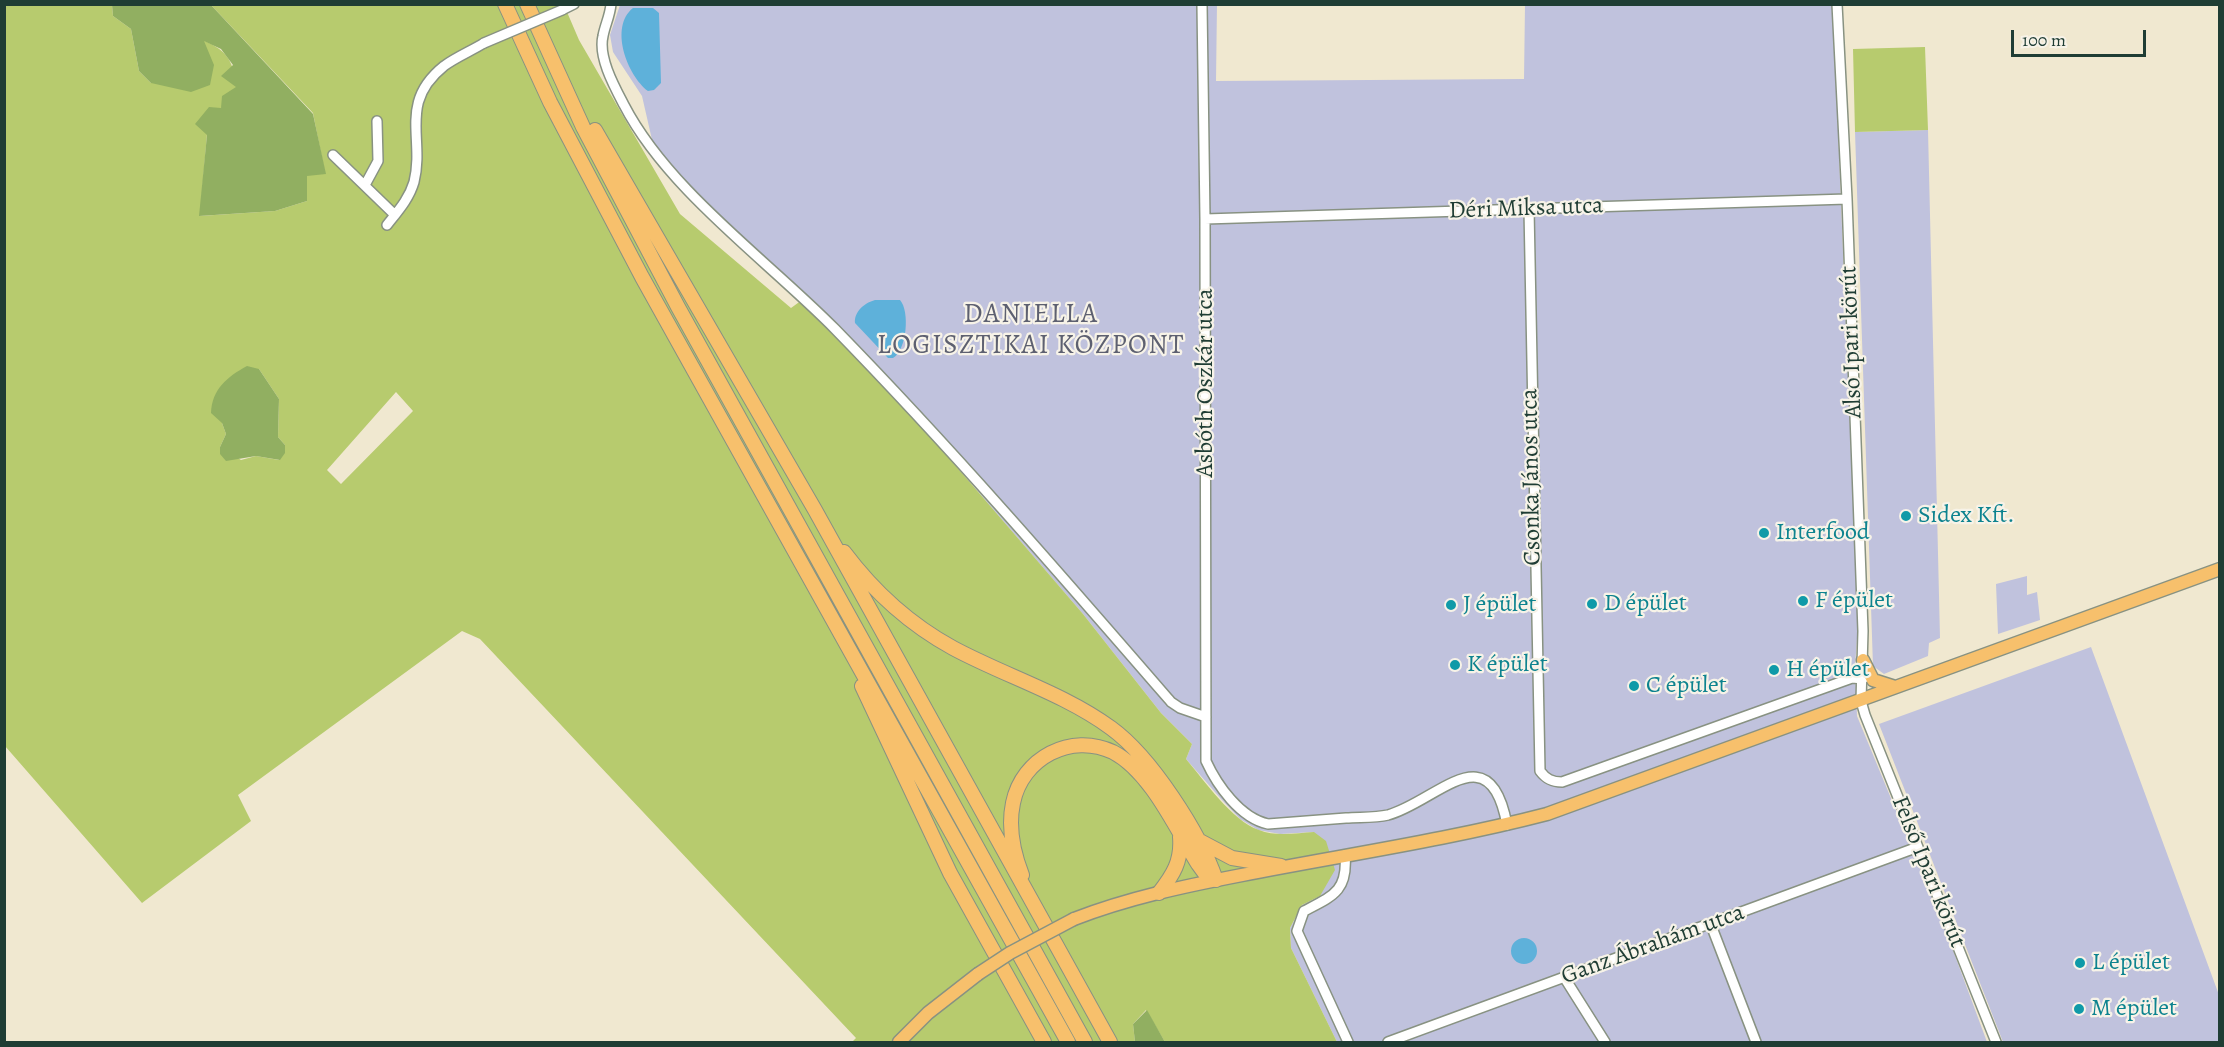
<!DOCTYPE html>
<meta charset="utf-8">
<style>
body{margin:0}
#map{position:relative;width:2224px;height:1047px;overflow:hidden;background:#f0e8d0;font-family:Alegreya,serif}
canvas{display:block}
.frame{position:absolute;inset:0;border:6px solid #1f3d34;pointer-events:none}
.scale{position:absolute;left:2011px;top:30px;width:135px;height:27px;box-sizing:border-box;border:3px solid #1f3d34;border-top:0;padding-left:8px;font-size:18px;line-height:21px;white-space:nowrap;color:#1f3d34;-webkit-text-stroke:4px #f7f3e8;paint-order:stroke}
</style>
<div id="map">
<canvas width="2224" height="1047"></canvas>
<div class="frame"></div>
<div class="scale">100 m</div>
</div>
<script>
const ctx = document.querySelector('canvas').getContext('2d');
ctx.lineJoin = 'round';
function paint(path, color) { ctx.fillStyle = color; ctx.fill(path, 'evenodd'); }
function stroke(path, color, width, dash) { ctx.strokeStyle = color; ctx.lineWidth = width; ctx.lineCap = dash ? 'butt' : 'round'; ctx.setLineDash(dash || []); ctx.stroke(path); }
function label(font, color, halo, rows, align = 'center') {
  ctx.font = font + ' Alegreya,serif'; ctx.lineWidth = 4.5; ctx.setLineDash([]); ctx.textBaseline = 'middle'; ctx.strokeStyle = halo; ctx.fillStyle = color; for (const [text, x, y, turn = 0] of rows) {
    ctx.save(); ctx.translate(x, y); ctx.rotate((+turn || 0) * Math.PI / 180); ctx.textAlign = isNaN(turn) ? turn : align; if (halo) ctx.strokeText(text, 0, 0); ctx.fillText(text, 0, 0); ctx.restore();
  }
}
const industrial = new Path2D(`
 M1217,4l-1,77 308,-2 1,-74h308l25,620 -3,41 2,50 90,218 40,108h-650l-46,-94 -1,-20 12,-23 18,-9 -6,-64 -34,2 -22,-4 -18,-11 -19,-20 -35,-40 6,-15 -31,-31 -78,-99 -152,-177 -129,-137 -144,-134 -16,-70 -29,-44 -3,-17 10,-30z
 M1928,130l12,508 -11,5 -1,13 -44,18 -11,-8 -18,-534z
 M2027,576v19l10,-3 3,28 -42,14 -2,-50z
 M2091,647l128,348v47h-216l-124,-318z`);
const green = new Path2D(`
 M4,5h108l1,11 18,13 8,42 12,12 52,-43c26,12 29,20 34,47l-16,21 -14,26 -7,82 75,-5 32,-10v-26l18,-2 -12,-60 -102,-108h353l15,35 101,174 111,94 11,-8 129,137 152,177 78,99 31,31 -6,15c18,21 46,62 73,71 17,7 38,3 55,2l12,9 9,29 -15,26 -18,9 -12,23 1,20 46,94h-172l-19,-32 -13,14 2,18h-283l4,-4 -376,-399 -18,-8 -224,164 13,26 -109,82 -137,-157zM259,369l20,30 -1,38 7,8 -6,15 -23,-4 -15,4 -21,-13 6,-13 -4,-11zM396,392l17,19 -72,73 -14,-14z
 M1925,47l3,83 -73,2 -2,-83z`);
const forest = new Path2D(`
 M112,5h99l102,109 13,60 -19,2v25l-32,10 -76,5 8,-81 -12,-11 14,-17 12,1 1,-12 14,-9 -15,-11 12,-11 -12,-16 -17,-8 10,24 -4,20 -19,7 -40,-9 -12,-12 -8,-42 -18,-13z
 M247,366l12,3 20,30 -1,38 7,8v8l-5,7 -24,-4 -30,5 -6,-7v-7l6,-13 -4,-11 -11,-10c1,-24 16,-36 36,-47z
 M1147,1010l18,32h-30l-2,-18z`);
const water = new Path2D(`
 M633,8h20l6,5 2,70 -7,7 -6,1c-21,-16 -39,-64 -15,-83z
 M875,300h25c10,11 7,50 -7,58h-5l-33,-35c-1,-11 9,-20 20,-23z
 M1511 951a13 13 0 1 1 26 0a13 13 0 1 1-26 0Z`);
const minor = new Path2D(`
 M611,4c-1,12 -6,21 -8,32 -5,21 11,50 21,69 44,85 143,155 211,224 117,120 226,246 336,373l9,6 26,9
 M1202,4l3,215 1,542c11,24 34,57 62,63 26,-2 52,-4 78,-6 14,-1 29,0 42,-3 48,-13 102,-84 119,10
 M1837,4l10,195 16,432 -2,70 4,14 131,327
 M562,10l12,-6
 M333,155l62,60
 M365,185l13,-24 -1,-40
 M1529,209l11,562c6,8 12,11 22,11l290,-104 11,1
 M1205,219l642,-20
 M387,225c11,-14 22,-26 27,-43 11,-44 -16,-79 30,-116 12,-9 27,-15 40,-23
 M1345,855c3,36 -12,41 -41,56l-7,20 51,111
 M1711,925l45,117
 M1564,977l41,65
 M1388,1042l530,-195`);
const major = new Path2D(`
 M1863,660l10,20 22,7
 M1074,919c54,-21 111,-33 168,-44 102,-20 205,-35 305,-61l673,-245
 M899,1042l29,-29 50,-39`);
const highway = new Path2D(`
 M505,4l45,98 92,175 426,765
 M527,4l56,123 95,180 407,735
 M595,130l220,380 295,532
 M844,552c30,40 65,72 109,96 52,28 110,45 158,80 40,29 89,105 105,152
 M862,686l88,187 94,169
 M1198,840l34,18 49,8
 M1022,875c-9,-23 -14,-48 -9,-72 9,-45 58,-71 100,-51 38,20 63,77 85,112l8,11 10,5
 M1159,893c14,-18 23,-32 21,-56`);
const minorBridge = new Path2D(`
 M484,43l78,-33`);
const majorBridge = new Path2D(`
 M978,974l32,-21 64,-34`);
const markers = [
 [1906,516,6,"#0f9aa8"],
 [1764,533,6,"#0f9aa8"],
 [1803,601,6,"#0f9aa8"],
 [1592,604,6,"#0f9aa8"],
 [1451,605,6,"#0f9aa8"],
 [1455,665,6,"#0f9aa8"],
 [1774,670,6,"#0f9aa8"],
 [1634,686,6,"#0f9aa8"],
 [2080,963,6,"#0f9aa8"],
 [2079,1009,6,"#0f9aa8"]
];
const streetNames = [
 ["Déri Miksa utca",1526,209,-2],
 ["Alsó Ipari körút",1852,342,-92],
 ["Asbóth Oszkár utca",1206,383,-90],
 ["Csonka János utca",1532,477,-91],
 ["Felső Ipari körút",1928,872,68],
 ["Ganz Ábrahám utca",1653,945,-20]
];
const cultureNames = [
 ["Sidex Kft.",1918,516],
 ["Interfood",1776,533],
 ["F épület",1815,601],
 ["D épület",1604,604],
 ["J épület",1463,605],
 ["K épület",1467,665],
 ["H épület",1786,670],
 ["C épület",1646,686],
 ["L épület",2092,963],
 ["M épület",2091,1009]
];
const quarterNames = [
 ["DANIELLA",1031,315],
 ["LOGISZTIKAI KÖZPONT",1031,346]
];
paint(industrial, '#c0c2dd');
paint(green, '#b7cb6e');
paint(forest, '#91af61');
paint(water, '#5eb1da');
stroke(minor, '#889282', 12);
stroke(major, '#889282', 15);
stroke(highway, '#889282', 16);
stroke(minor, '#fff', 9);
stroke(major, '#f7c06c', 12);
stroke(highway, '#f7c06c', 14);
stroke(minorBridge, '#889282', 12, []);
stroke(majorBridge, '#889282', 15, []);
stroke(minorBridge, '#fff', 9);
stroke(majorBridge, '#f7c06c', 12);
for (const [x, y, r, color] of markers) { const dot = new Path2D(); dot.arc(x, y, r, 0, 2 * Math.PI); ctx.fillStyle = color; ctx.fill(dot); stroke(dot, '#f7f3e8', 2); }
label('24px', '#1f3d34', '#f7f3e8', streetNames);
label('24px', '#0d838f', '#f7f3e8', cultureNames, 'left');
ctx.letterSpacing = '1.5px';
label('27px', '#5d6070', '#f7f3e8', quarterNames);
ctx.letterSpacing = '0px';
</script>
